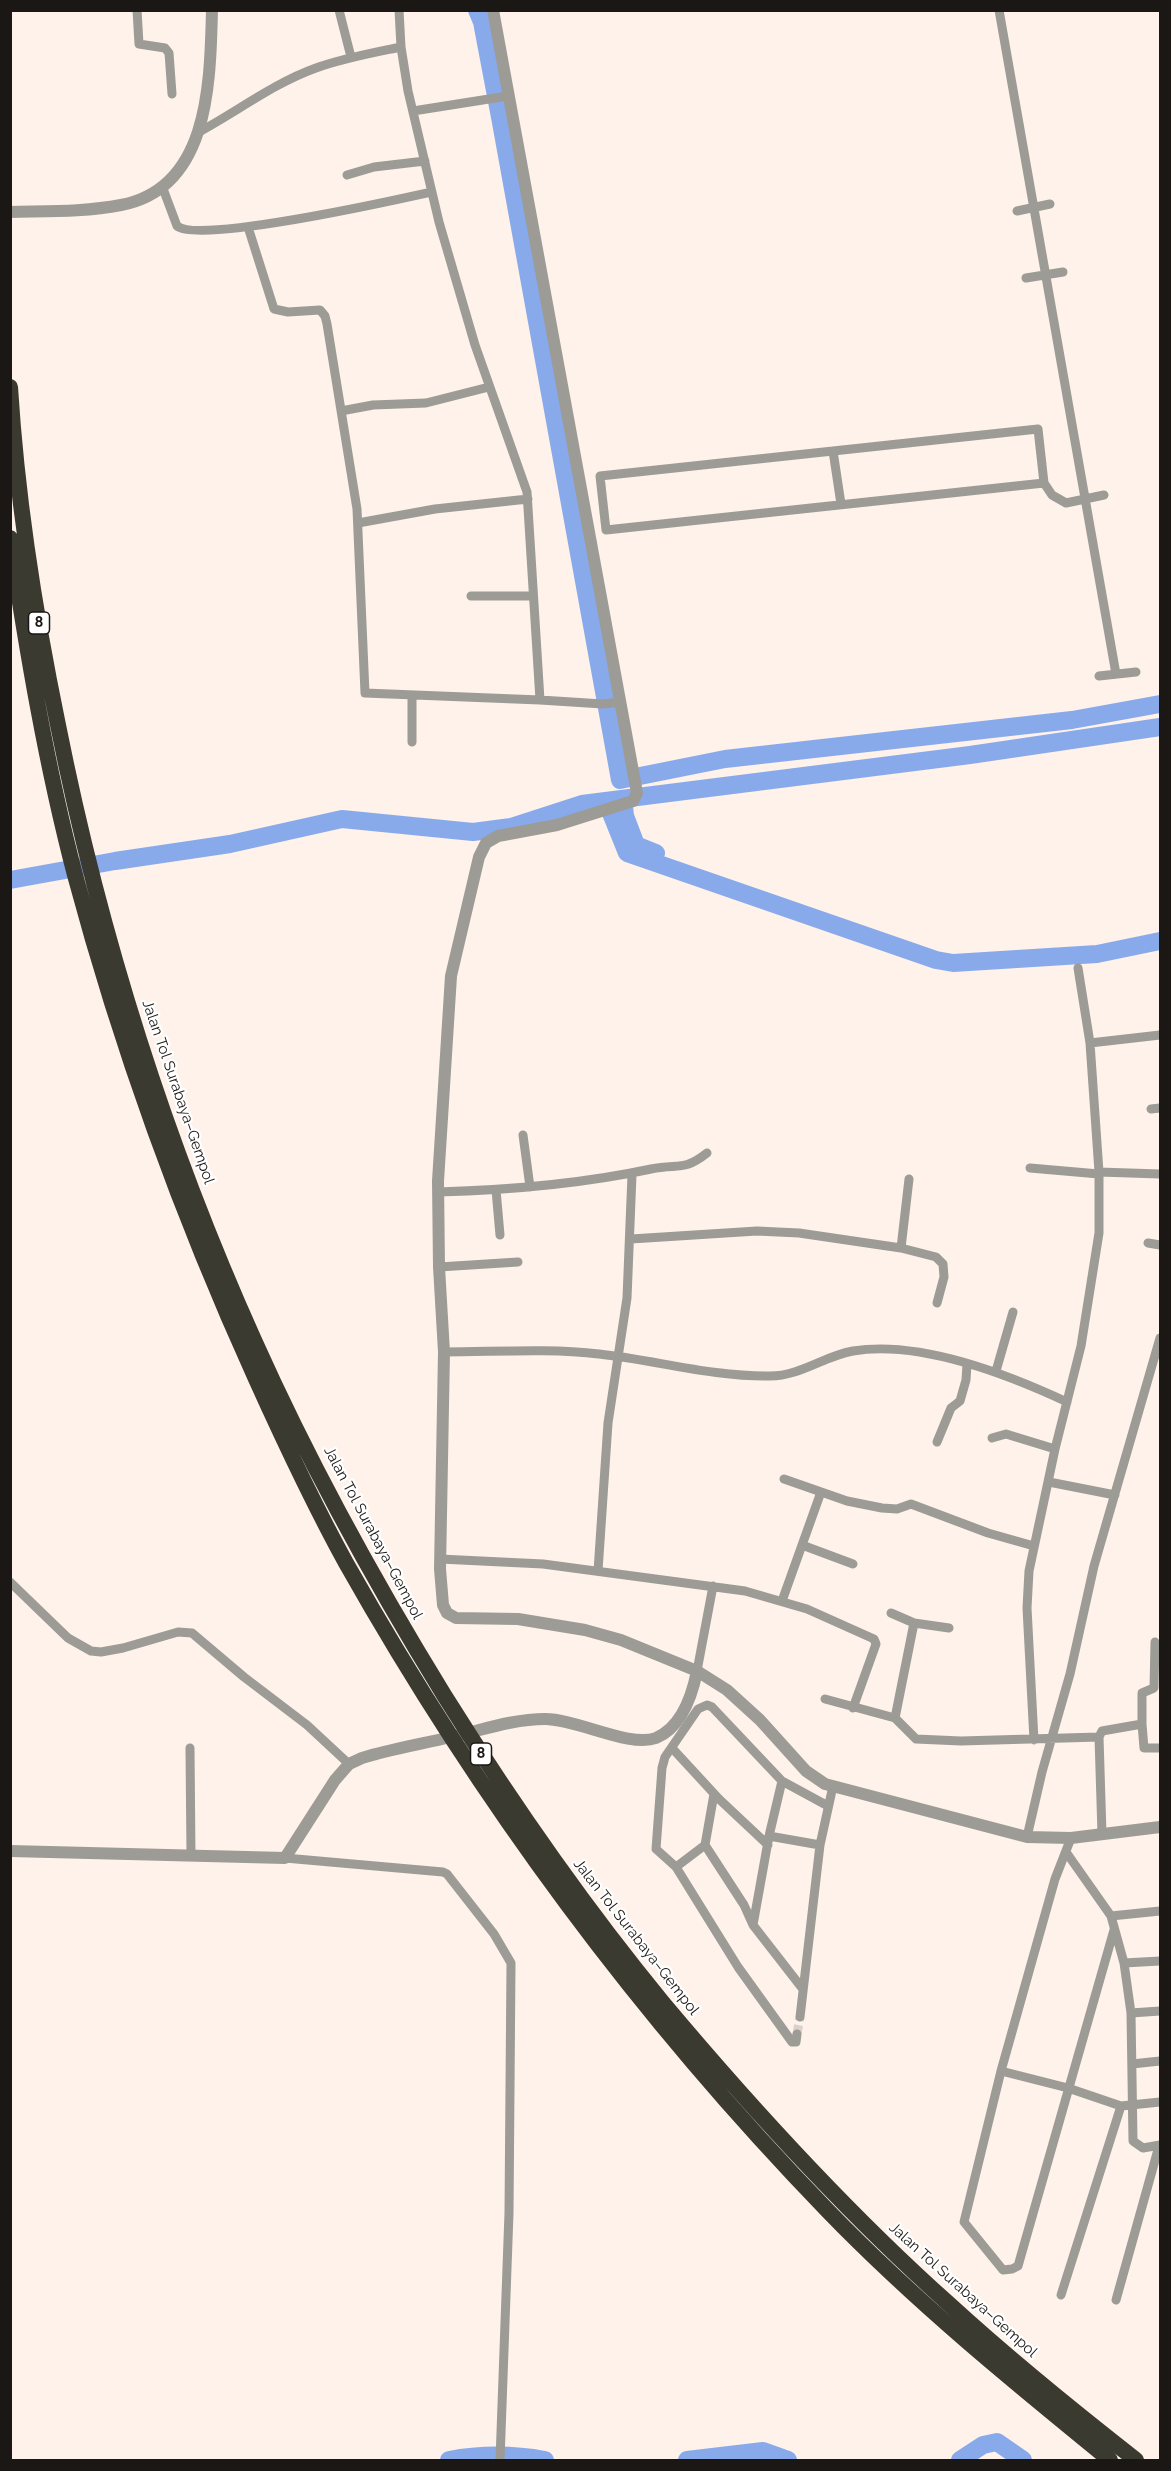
<!DOCTYPE html>
<meta charset="utf-8">
<style>
body{margin:0}
#map{position:relative;width:1171px;height:2471px;overflow:hidden;background:#fef2ea;font-family:Raleway,sans-serif}
canvas{display:block}
.frame{position:absolute;inset:0;border:12px solid #1b1714;pointer-events:none}
</style>
<div id="map">
<canvas width="1171" height="2471"></canvas>
<div class="frame"></div>
</div>
<script>
const ctx = document.querySelector('canvas').getContext('2d');
ctx.lineJoin = 'round';
function stroke(path, color, width, dash) { ctx.strokeStyle = color; ctx.lineWidth = width; ctx.lineCap = dash ? 'butt' : 'round'; ctx.setLineDash(dash || []); ctx.stroke(path); }
function label(font, color, halo, rows, align = 'center') {
  ctx.font = font + ' Raleway,sans-serif'; ctx.lineWidth = 4.5; ctx.setLineDash([]); ctx.textBaseline = 'middle'; ctx.strokeStyle = halo; ctx.fillStyle = color; for (const [text, x, y, turn = 0] of rows) {
    ctx.save(); ctx.translate(x, y); ctx.rotate((+turn || 0) * Math.PI / 180); ctx.textAlign = isNaN(turn) ? turn : align; if (halo) ctx.strokeText(text, 0, 0); ctx.fillText(text, 0, 0); ctx.restore();
  }
}
const river = new Path2D(`
 M477,10l5,12 18,95 120,663 105,-21 347,-39 88,-16
 M606,801l21,52 309,107 17,3 144,-9 63,-13
 M624,806l1,10 11,29 20,8
 M10,880l105,-19 115,-17 112,-25 131,13 38,-5 71,-23 388,-49 190,-28
 M449,2460c32,-6 63,-6 96,0
 M687,2460l76,-9 25,9
 M960,2460l23,-15 14,-3 26,18`);
const minorTunnel = new Path2D(`
 M797,2034l3,-17`);
const minor = new Path2D(`
 M137,10l2,34 26,4 4,5 3,41
 M339,10l12,47
 M399,10l2,37 7,44 31,131 36,123 52,147 13,208 63,4 18,-2
 M999,10l117,664
 M413,111l95,-15
 M199,132c39,-21 75,-49 117,-64 28,-10 56,-15 85,-21
 M347,175l27,-8 51,-6
 M162,186l15,40c22,18 219,-26 255,-34
 M1017,211l33,-7
 M248,227l26,82 14,3 32,-2 5,6 2,8 30,185 8,184 175,7
 M1026,278l37,-6
 M341,411l32,-6 53,-2 63,-16
 M1038,429l6,54 -438,47 -6,-54z
 M833,451l8,53
 M1044,483l8,12 14,8 38,-8
 M358,523l77,-14 93,-10
 M471,596h61
 M1099,676l37,-4
 M412,696v46
 M1078,968l12,75
 M1151,1109l9,-1
 M523,1135l7,52
 M1030,1168l69,6
 M1099,1172l61,2
 M496,1190l4,45
 M438,1192c72,-2 143,-8 213,-23 27,-6 32,3 56,-16
 M631,1239l126,-8 42,2 102,15 35,9 7,7 1,13 -7,26
 M1148,1243l12,2
 M901,1248l8,-69
 M439,1267l79,-5
 M444,1352c51,0 103,-4 155,2 56,6 114,23 171,22 30,0 54,-20 83,-25 67,-11 154,23 214,51
 M996,1371l17,-59
 M992,1438l14,-4 49,15
 M937,1442l14,-34 9,-7 6,-21 1,-16
 M784,1479l63,22 35,7 15,1 14,-5 77,29 46,13
 M1049,1482l66,13
 M802,1545l51,19
 M440,1559l103,5 202,27 62,18 67,30 2,5 -23,64
 M598,1571l10,-148 19,-125 5,-123
 M10,1582l58,56 23,13 10,1 22,-4 55,-16 14,1 52,44 63,48 42,39
 M782,1601l39,-109
 M891,1613l23,10 35,5
 M697,1671l16,-85
 M825,1699l70,19 21,21 45,2 138,-4 3,-6 40,-7 2,24h16
 M895,1718l19,-95
 M1142,1724v-31l12,-5 1,-46
 M1099,1737l3,97
 M1034,1740l-7,-132 2,-37 26,-122 26,-103 18,-113v-61l-9,-129 70,-8
 M190,1748l1,108
 M672,1748l47,51 49,46
 M769,1836l51,9
 M1027,1837l15,-65 28,-98 24,-108 66,-228
 M1071,1838l-16,41 -54,192 -37,151 39,48 9,-1 6,-3 96,-336
 M705,1845l39,60 9,20 49,63
 M1066,1852l45,64 13,47 7,50 2,128 10,7 17,-3
 M285,1858l158,14 4,2 47,60 17,29 -2,250 -9,247
 M676,1867l29,-22 9,-51
 M1111,1916l49,-5
 M753,1925l16,-89 13,-55
 M1124,1963l36,-2
 M1131,2013l29,-2
 M800,2017l20,-172 13,-59
 M797,2034l-1,8h-4l-54,-75 -62,-100 -20,-18 6,-81 3,-11 33,-48 9,-4 5,2 70,74 46,25
 M1132,2064l28,-3
 M1001,2071l67,17 53,18 39,-4
 M1061,2295l60,-189
 M1116,2300l43,-154`);
const tertiary = new Path2D(`
 M493,10l144,783 -4,8 -76,24 -59,11 -12,7 -7,14 -28,119 -13,205 1,86 5,85 -4,217 3,36 4,8 9,5 62,1 67,11 36,10 76,31 30,19 33,30 46,51 19,13 202,53 44,1 89,-11
 M10,212c37,-1 75,0 111,-7 89,-17 89,-123 91,-195
 M10,1851l275,7 50,-78 14,-16 13,-6c29,-9 60,-14 89,-21 31,-7 62,-18 94,-18 32,0 85,29 111,19 26,-11 36,-42 41,-67`);
const motorway = new Path2D(`
 M10,387c7,114 25,227 48,338 42,211 108,419 196,615 55,123 120,241 190,355 67,107 139,211 219,308 89,106 183,209 286,301 60,55 123,106 187,156
 M10,538c17,113 36,226 65,337 46,172 107,341 181,504 28,62 57,124 90,184 133,236 294,454 482,648 88,91 185,170 282,249`);
const shields = [
 [39,623,21],
 [481,1754,21]
];
const shieldNames = [
 ["8",39,623],
 ["8",481,1754]
];
const streetNames = [
 ["Jalan Tol Surabaya–Gempol",178,1092,71],
 ["Jalan Tol Surabaya–Gempol",373,1533,62],
 ["Jalan Tol Surabaya–Gempol",636,1937,52],
 ["Jalan Tol Surabaya–Gempol",963,2290,42]
];
stroke(river, '#88aaeb', 18);
stroke(minorTunnel, '#dcd1ca', 9, [9, 4.5]);
stroke(minor, '#9c9b96', 9);
stroke(tertiary, '#9c9b96', 12);
stroke(motorway, '#3b3a30', 16);
for (const [x, y, w] of shields) { const box = new Path2D(); box.roundRect(x - w / 2, y - 11, w, 22, 4.5); ctx.fillStyle = '#fff'; ctx.fill(box); stroke(box, '#1b1714', 1.5); }
label('bold 14px', '#1b1714', null, shieldNames);
label('15px', '#1b1714', '#fff', streetNames);
</script>
